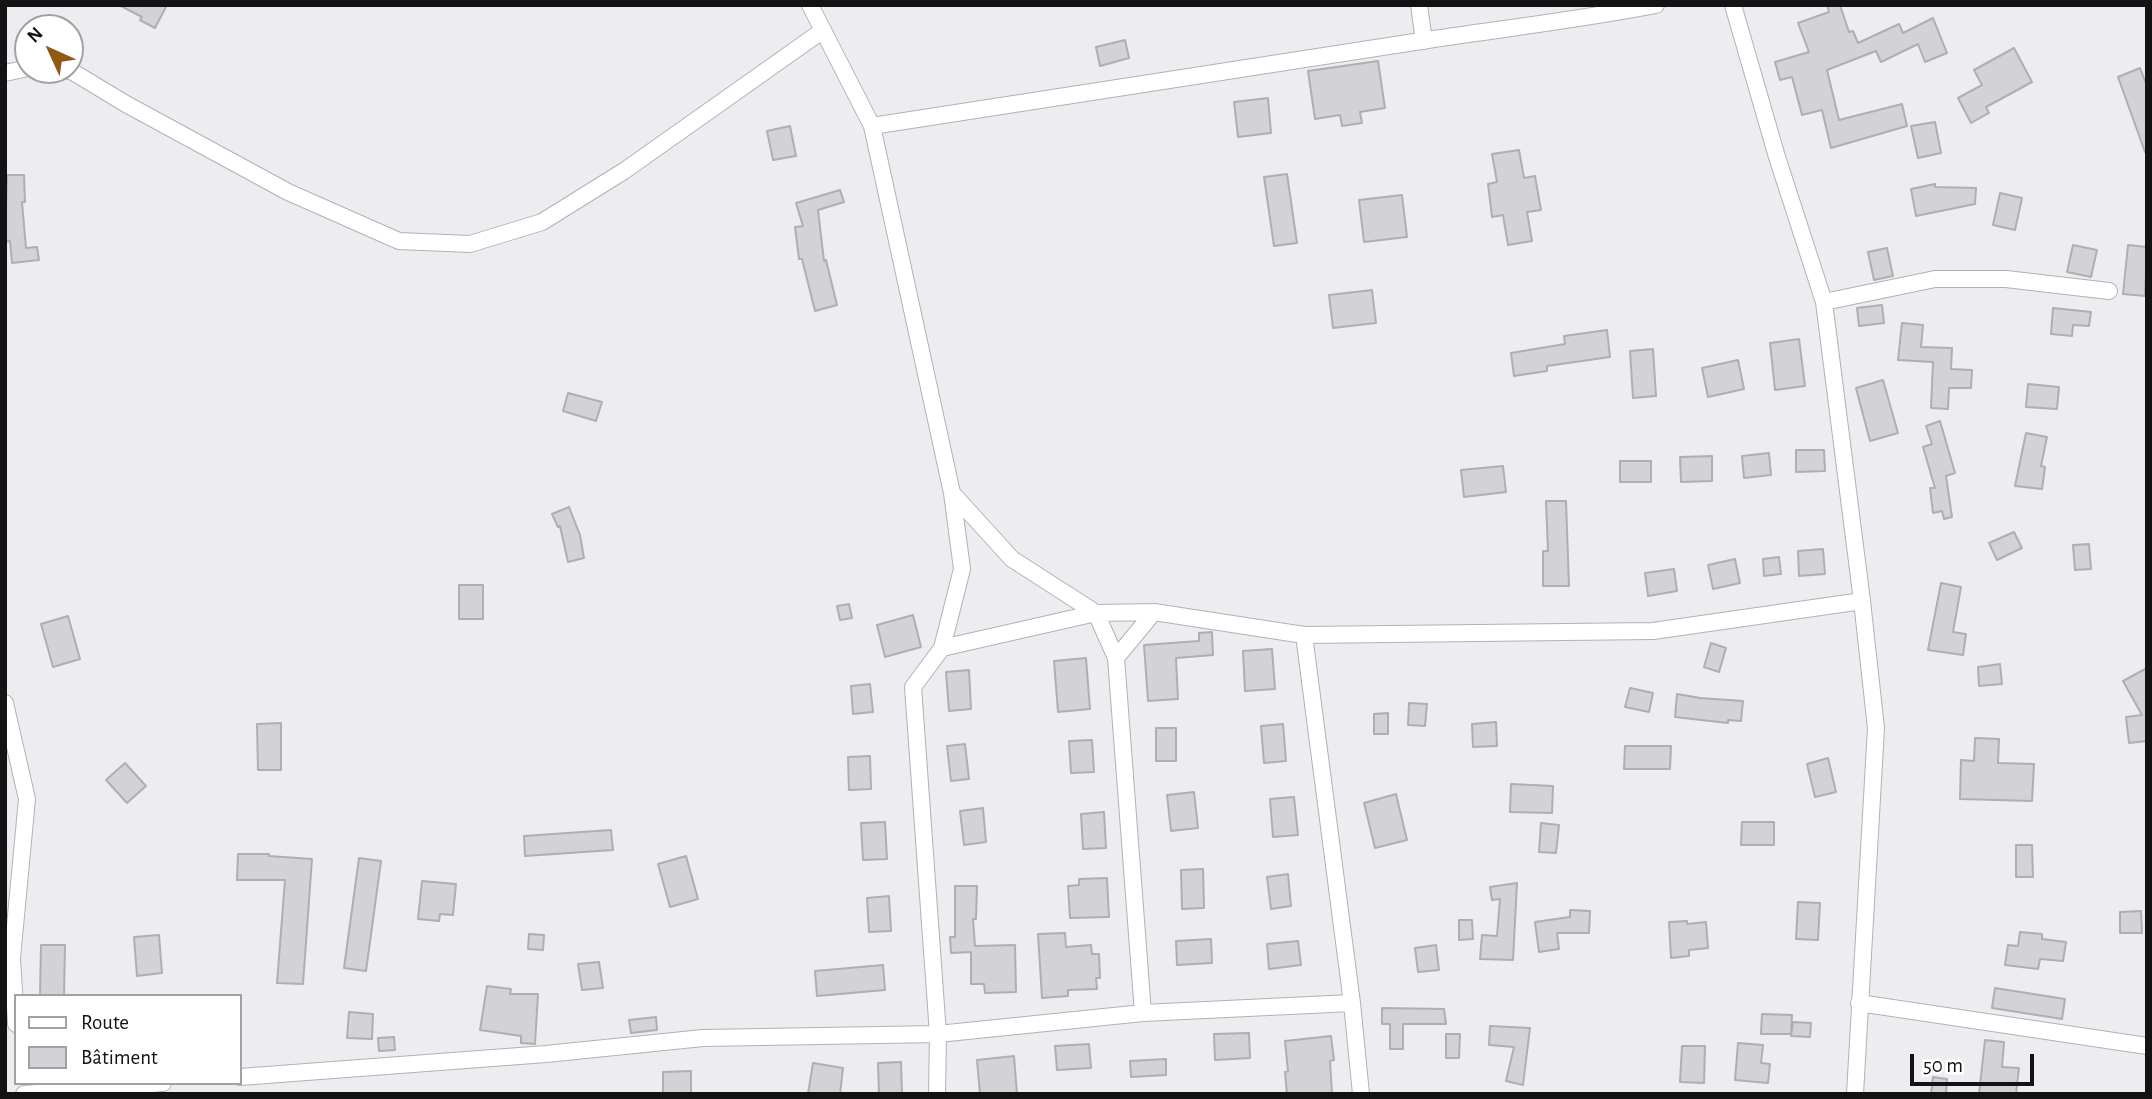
<!DOCTYPE html>
<meta charset="utf-8">
<style>
body{margin:0}
#map{position:relative;width:2152px;height:1099px;overflow:hidden;background:#edecf0;font-family:"Alegreya Sans",sans-serif}
canvas{display:block}
.frame{position:absolute;inset:0;border:7px solid #131314;pointer-events:none}
.legend{position:absolute;left:14px;top:994px;width:228px;height:91px;box-sizing:border-box;background:#fff;border:2px solid #a1a1a1;margin:0;padding:9px 12px;list-style:none;font-size:21px;color:#131314}
.legend li{display:flex;align-items:center;gap:14px;height:35px}
.legend b{width:35px;border:2px solid #a1a1a1}
.north{position:absolute;left:14px;top:14px;width:70px;height:70px;box-sizing:border-box;background:#fff;border:2px solid #a1a1a1;border-radius:50%;rotate:315deg;font-size:19px;font-weight:700;line-height:28px;text-align:center;color:#131314}
.north::after{content:'';display:block;margin:auto;width:24px;height:32px;background:#925816;clip-path:polygon(50% 0,100% 100%,50% 72%,0 100%)}
.scale{position:absolute;left:1910px;top:1054px;width:124px;height:32px;box-sizing:border-box;border:4px solid #131314;border-top:0;padding-left:9px;font-size:21px;line-height:24px;white-space:nowrap;color:#131314;-webkit-text-stroke:5px #fff;paint-order:stroke}
</style>
<div id="map">
<canvas width="2152" height="1099"></canvas>
<div class="frame"></div>
<ul class="legend">
<li><b style="height:9px;background:#fff"></b>Route</li>
<li><b style="height:19px;background:#d3d2d6"></b>Bâtiment</li>
</ul>
<div class="north">N</div>
<div class="scale">50 m</div>
</div>
<script>
const ctx = document.querySelector('canvas').getContext('2d');
ctx.lineJoin = 'round';
function paint(path, color) { ctx.fillStyle = color; ctx.fill(path, 'evenodd'); }
function stroke(path, color, width, dash) { ctx.strokeStyle = color; ctx.lineWidth = width; ctx.lineCap = dash ? 'butt' : 'round'; ctx.setLineDash(dash || []); ctx.stroke(path); }
const building = new Path2D(`
 M119,5h48l-12,23 -15,-8 2,-3z
 M1827,5h13l9,27 4,-1 5,12 41,-19 4,9 30,-15 14,35 -22,9 -7,-18 -37,18 -5,-11 -49,19 12,50 63,-16 5,22 -76,22 -9,-38 -20,5 -10,-38 -12,3 -5,-18 34,-10 -11,-29 31,-11z
 M1125,40l4,18 -29,8 -4,-19z
 M2014,48l18,34 -46,25 3,6 -18,10 -13,-25 24,-13 -8,-15z
 M1378,61l7,47 -25,4 2,11 -20,3 -2,-11 -25,4 -7,-48z
 M2140,68l7,18v66h-2l-27,-75z
 M1268,98l3,35 -33,4 -4,-35z
 M1935,122l6,31 -23,5 -7,-32z
 M790,126l6,30 -23,4 -6,-29z
 M1519,150l5,28 11,-2 6,34 -14,2 5,29 -24,4 -5,-30 -11,2 -4,-33 9,-2 -5,-28z
 M1287,174l10,69 -23,3 -10,-69z
 M7,175h17l1,27h-3l4,46 11,-1 2,13 -27,3 -2,-22 -5,1z
 M1935,184v3l41,1 -1,16 -59,12 -5,-27z
 M840,190l4,12 -26,8 6,51 2,-1 11,45 -22,6 -13,-52h-3l-4,-32 8,-1 -7,-23z
 M2000,193l22,5 -7,32 -22,-5z
 M1402,195l5,42 -43,5 -5,-42z
 M2073,245l24,5 -6,27 -24,-5z
 M2128,245l19,2 -2,49 -22,-2z
 M1887,248l6,28 -19,4 -6,-28z
 M1372,290l4,33 -43,5 -4,-33z
 M1882,305l2,18 -25,3 -2,-18z
 M2053,308l38,4 -2,14 -16,-1 -1,11 -21,-2z
 M1902,323l21,2 -2,22 31,1 -1,21 21,1 -1,18h-22l-1,21 -17,-1 2,-46 -35,-2z
 M1607,330l3,27 -63,9v5l-33,5 -3,-23 54,-9 -1,-8z
 M1799,339l6,47 -30,4 -5,-47z
 M1653,349l3,47 -23,2 -3,-47z
 M1738,360l6,29 -36,8 -6,-29z
 M1883,380l15,53 -28,8 -14,-53z
 M2028,384l31,3 -2,22 -31,-2z
 M568,393l34,9 -6,19 -33,-10z
 M1940,421l15,52 -9,3 6,41 -8,2 -2,-8 -9,2 -3,-25h5l-12,-41 9,-3 -6,-18z
 M2026,433l21,4 -6,29 4,1 -3,22 -27,-3z
 M1796,450h28l1,21 -29,1z
 M1769,453l2,22 -27,3 -2,-22z
 M1712,456v25l-31,1 -1,-25z
 M1620,461h31v21h-31z
 M1503,466l3,26 -42,5 -3,-27z
 M1546,501h20l3,85h-26v-35h5z
 M569,507l11,28 4,23 -16,4 -8,-36 -2,1 -6,-13z
 M2014,532l8,16 -25,12 -8,-17z
 M2089,544l2,25 -16,1 -2,-25z
 M1823,549l2,25 -26,2 -1,-25z
 M1779,557l2,17 -17,2 -1,-17z
 M1735,559l5,24 -27,6 -5,-24z
 M1674,569l3,22 -29,5 -3,-23z
 M1941,583l20,4 -8,45 13,2 -3,21 -35,-5z
 M459,585h24v34h-24z
 M849,604l3,14 -12,2 -3,-14z
 M913,615l8,32 -36,10 -8,-32z
 M68,616l12,43 -27,8 -12,-43z
 M1212,632l1,23 -37,3 2,41 -30,2 -4,-56 55,-4v-8z
 M1711,643l15,5 -7,24 -15,-5z
 M1272,649l3,40 -30,2 -2,-40z
 M1086,658l4,51 -32,3 -4,-51z
 M2000,664l2,20 -23,2 -1,-19z
 M2147,668v73l-18,2 -3,-26 16,-2 -19,-34z
 M969,670l2,39 -22,2 -3,-39z
 M870,684l3,28 -20,2 -2,-28z
 M1630,688l23,5 -4,19 -24,-5z
 M1677,694l23,4 43,3 -2,20 -13,-1v3l-53,-6z
 M1409,703l18,1 -2,22 -17,-1z
 M1388,713v21h-14v-20z
 M1496,722l1,24 -24,1 -1,-23z
 M281,723v47h-23l-1,-46z
 M1283,724l3,37 -22,2 -3,-37z
 M1156,728h20v33h-20z
 M1975,738l24,1 -1,24 36,1 -2,37 -72,-2 1,-39 13,1z
 M1092,740l2,32 -23,1 -2,-32z
 M965,744l4,35 -18,2 -4,-35z
 M1625,746h46l-1,23h-46z
 M870,756l1,33 -22,1 -1,-33z
 M1828,758l8,34 -21,5 -8,-33z
 M125,763l21,23 -19,17 -21,-23z
 M1511,784l42,2 -1,27 -42,-1z
 M1194,792l4,36 -27,3 -4,-36z
 M1396,794l11,46 -32,8 -11,-45z
 M1294,797l4,38 -25,2 -3,-38z
 M983,808l3,34 -22,3 -4,-34z
 M1104,812l2,36 -23,1 -2,-35z
 M885,822l2,37 -24,1 -2,-37z
 M1742,822h32v23h-33z
 M1541,823l18,2 -3,28 -17,-1z
 M611,830l2,20 -88,6 -1,-20z
 M2016,845h16l1,32h-17z
 M238,854h31v2l43,3 -9,125 -26,-1 8,-103h-48z
 M686,856l12,43 -28,8 -12,-43z
 M359,858l22,3 -15,110 -22,-3z
 M1203,869l1,39 -22,1 -1,-39z
 M1288,874l3,32 -20,3 -4,-32z
 M1107,878l2,39 -39,1 -2,-32 11,-1v-6z
 M422,881l34,3 -3,31 -13,-1 -1,7 -21,-2z
 M1517,883l-4,77 -33,-1 2,-24 15,1 3,-37 -8,1 -2,-13z
 M955,886h22l-1,33h-3l2,27 40,-1 1,47 -31,1 -1,-9h-13v-32l-20,1 -1,-16h5z
 M889,896l2,35 -22,1 -2,-34z
 M1798,902l22,1 -2,37 -22,-1z
 M1570,910l20,1 -1,22h-32l2,16 -20,3 -4,-30 35,-5z
 M2141,911l1,22h-22v-21z
 M1459,920h13l1,19 -14,1z
 M1687,921v3l19,-2 2,26 -19,2v6l-18,2 -2,-36z
 M2020,932l22,2v5l24,3 -3,19 -23,-2 -2,10 -33,-4 3,-20 10,1z
 M1065,933l1,14 25,-2 1,9h7l1,24h-4l1,11 -29,1v6l-26,2 -4,-64z
 M529,934l15,1 -1,15 -15,-1z
 M159,935l3,38 -25,3 -3,-39z
 M1211,939l1,24 -35,2 -1,-24z
 M1298,941l3,24 -32,4 -2,-25z
 M41,945h24l-1,51 -24,-1z
 M1436,945l3,25 -21,2 -3,-24z
 M599,962l4,26 -21,2 -4,-26z
 M883,965l2,25 -68,6 -2,-25z
 M487,986l24,3 -1,5h28l-3,50 -14,-1v-7l-41,-6z
 M1995,988l70,11 -3,20 -70,-11z
 M1382,1008l62,1 2,15h-43v25h-13v-25h-8z
 M349,1012l24,2 -1,25 -25,-1z
 M1762,1014l30,1 -1,19h-30z
 M656,1017l1,13 -26,3 -2,-13z
 M1793,1022l18,1 -1,14 -19,-1z
 M1490,1026l40,2 -7,57 -17,-4 8,-34 -25,-2z
 M1249,1033l1,25 -35,2 -1,-26z
 M1446,1034h14l-1,24h-13z
 M1331,1036l3,24 -4,1 2,33h-45l-2,-22 3,-1 -3,-30z
 M394,1037l1,13 -16,1 -1,-13z
 M1985,1040l19,2 -2,25 17,1 -3,26h-37z
 M1738,1043l25,2 -2,18 9,1 -2,19 -33,-3z
 M1089,1044l2,24 -34,2 -2,-24z
 M1682,1046h23l-1,37 -24,-1z
 M1014,1056l3,38h-37l-3,-34z
 M1166,1059v16l-35,2 -1,-16z
 M901,1062l1,32h-23l-1,-31z
 M813,1063l30,5 -3,26h-32z
 M691,1071v23h-28v-22z
 M1933,1077l14,2 -1,15h-15z`);
const minor = new Path2D(`
 M810,5l62,121 80,367 60,66 84,54 58,-1 150,23 349,-4 209,-30
 M1419,5l5,36
 M1733,5l44,152 47,145 38,299 14,127 -21,366
 M63,70l10,2 53,32 162,88 111,49 71,3 72,-22 82,-51 198,-140
 M5,73l23,-5
 M872,126c183,-27 366,-55 549,-85 79,-12 157,-21 235,-36
 M1824,302l111,-23h71l103,12
 M1304,635l48,368 9,91
 M942,648l154,-35 20,45 27,355
 M1116,658l38,-46
 M5,703l22,96 -15,159 4,66
 M1859,1003l288,43
 M240,1077l306,-23 157,-16 235,-4 205,-21 209,-10
 M24,1094l139,-11
 M937,1094l1,-60 -25,-347 29,-39 20,-79 -10,-76`);
paint(building, '#d3d2d6');
stroke(building, '#afaeb2', 2);
stroke(minor, '#b2b1b5', 18);
stroke(minor, '#fff', 16);
</script>
